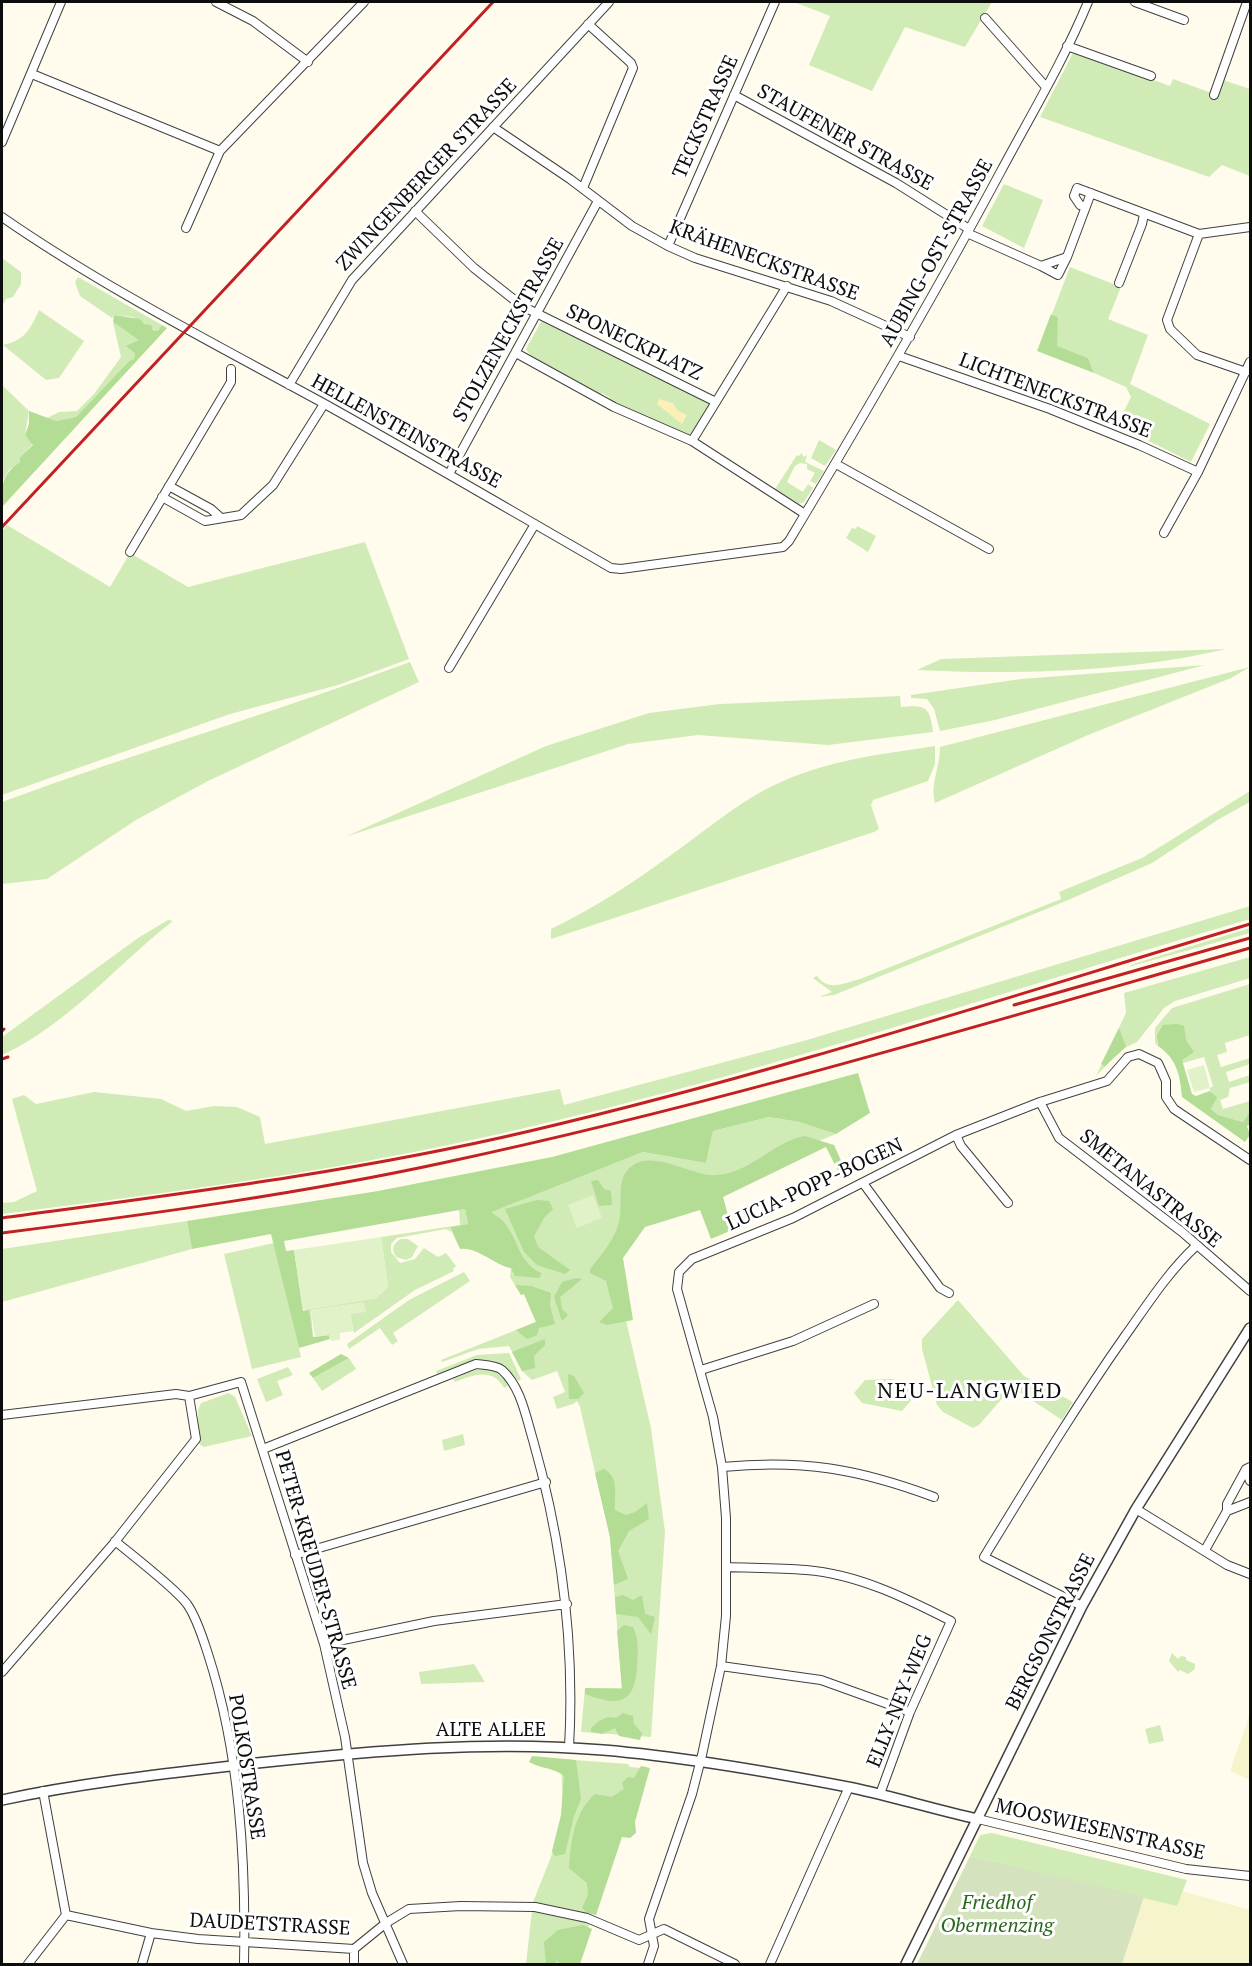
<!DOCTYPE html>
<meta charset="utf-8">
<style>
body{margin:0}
#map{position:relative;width:1252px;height:1966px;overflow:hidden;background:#fffcee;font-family:"PT Serif",serif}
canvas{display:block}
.frame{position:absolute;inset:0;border:3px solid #0d0d0d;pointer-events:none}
</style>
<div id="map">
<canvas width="1252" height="1966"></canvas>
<div class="frame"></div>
</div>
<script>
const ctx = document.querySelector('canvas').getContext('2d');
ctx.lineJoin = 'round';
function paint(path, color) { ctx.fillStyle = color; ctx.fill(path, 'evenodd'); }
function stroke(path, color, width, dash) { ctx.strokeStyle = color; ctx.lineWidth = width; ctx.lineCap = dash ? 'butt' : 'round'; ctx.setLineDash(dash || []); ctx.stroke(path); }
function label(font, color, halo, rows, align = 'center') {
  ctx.font = font + ' "PT Serif",serif'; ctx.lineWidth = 6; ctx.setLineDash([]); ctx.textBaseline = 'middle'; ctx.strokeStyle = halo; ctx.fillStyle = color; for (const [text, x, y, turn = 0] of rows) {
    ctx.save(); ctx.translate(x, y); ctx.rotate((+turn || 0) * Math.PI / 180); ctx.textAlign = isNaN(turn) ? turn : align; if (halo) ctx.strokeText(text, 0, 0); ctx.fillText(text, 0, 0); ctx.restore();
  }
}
const farmland = new Path2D(`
 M1250,1713v67l-20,-9z
 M1182,1891l68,19v54h-128l22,-67 33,9z`);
const green = new Path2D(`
 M794,2h198l-27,45 -60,-20 -33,64 -63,-26 21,-49z
 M1074,51l96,35 3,-7 44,16 6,-15 27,9v87l-28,-11 -13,12 -169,-60z
 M1004,184l39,16 -19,48 -42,-22z
 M2,258l19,14v12l-8,13 -7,2 -4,7z
 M1070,267l51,20 -13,32 40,16 -18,49 80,40 -19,38 -74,-37 14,-28 -5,-10 -32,-14 -6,-15 -32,-12 2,-29 -6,-3z
 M78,277l84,48 -4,7 -25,-15 -19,-2 -2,3 -32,-22 -5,-14z
 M39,310l45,31 -25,37 -13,2 -43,-35c22,-5 27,-15 36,-35z
 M542,320l171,85 -22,33 -82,-37 1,-3 -8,-5 -2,2c-20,-10 -64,-27 -74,-46z
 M113,322l27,18 -6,19 -5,2 -53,56 -20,4 -9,-3 12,-6 18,-1 17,-17 27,-37z
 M2,385l27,26 -4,24 8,9 -13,13v5l-11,8 -7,12z
 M819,440l17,10 -11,16 -14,-8z
 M802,453l1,4 4,-2 -2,7 19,9 -8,13 -6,-3 5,-8 -8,-4v-5l-7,-1 -5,3 -8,16 16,10 5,-8 5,4 -9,14 -5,2 -24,-15 22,-34 2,1z
 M7,525l103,62 20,-34 58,34 177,-45 44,117 -71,26 -108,29 -228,81v-264z
 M857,526l19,10 -8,16 -22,-14 6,-10 4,1z
 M1226,649c-95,23 -212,26 -309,21l24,-11z
 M410,662l9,20 -211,99 -72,39 -89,59 -45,5v-82c134,-50 273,-89 408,-140z
 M1205,665l-210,55 -55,11 -6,-22 -7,-10 -16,-1v-3l110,-16z
 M1250,667l-19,11 -143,57 -153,68c-5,-19 5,-36 5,-56z
 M900,696l1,11c24,-2 29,-1 32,25l-105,13 -130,-10 -70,9 -283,93 201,-91 103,-33 71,-9z
 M935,746v18l-7,17 -55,19 -2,5 8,24 -5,3 -323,107v-10c43,-21 82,-46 120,-74 36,-25 69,-55 110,-73 48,-22 102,-28 154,-36z
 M1250,791v11l-31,17 -67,44 -86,38 -232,94 -15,2 13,-5 -19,-14 4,-2c12,16 26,7 43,3l201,-80 -2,-7 83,-34z
 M1250,906v13c-266,78 -529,169 -802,226 -147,31 -297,50 -446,69v-11l12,-1 23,-11 -25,-92 12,-4 12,9 58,-12 67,7 25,12 28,-5 23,1 23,10 5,27 295,-55 4,16 243,-65z
 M168,920l5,1c-58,45 -104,103 -171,134v-18l136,-99z
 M1250,928v5l-122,34 5,-3z
 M1250,957v21l-75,23 -11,7 -27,34 -15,7 -26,27 30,-63 -2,-20z
 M1250,984v51l-25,8 2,9 -10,3 4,12 29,-9v6l-24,8 3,10 21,-7v7l-20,6 -2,9 -8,3 3,9 27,-8 -1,17 -6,4 -25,-7 -7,-6 5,-12 -7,-8 4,-3 -9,-29 -21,6 -26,-23 1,6 -3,-3v-15l17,-20z
 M769,1117l30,5 37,12 -210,86 -15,36 40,172 14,104 -14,205 -70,-5 4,-44h37l-12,-151 -30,-130 -3,-6 -4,3 -16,5 -4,-12 12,-5 -8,-21 -25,9 -10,-9 -13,-25 -31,3 -36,13 -1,-2 95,-38 -12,-28 -3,1 -11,-18 1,-9 -30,-53 162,-63 63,11 7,-32z
 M465,1209l3,15 -18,3 1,5 -5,-3 -49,9 -6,6v8l9,11 15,-4 9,-11 14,9 8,-4 10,13 -3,3 1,2 -39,19 -61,43 -4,-19 4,-10 -43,6 2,27 -4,-26 -6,-1 73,-12 12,-11 -7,-50 79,-12 -1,-15z
 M187,1221l5,28 -190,53v-53z
 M401,1239h7l10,7 -6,11 -6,3 -10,-3c-5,-8 -3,-14 5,-18z
 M274,1243l27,114 -49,12 -28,-115z
 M464,1272l6,9 -77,52 5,8 -6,4 -12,-17 -31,21 -2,-5 62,-44z
 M958,1300l66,76 49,26 -11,18 -50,-33 -33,38 -6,3 -30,-16 -6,-7 -15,-56v-10z
 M509,1353l12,26 -3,2c-22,-35 -50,-18 -81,-7l-1,-3 41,-16z
 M349,1358l7,11 -34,22 -9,-13z
 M288,1367l5,8 -16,6 6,14 -17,7 -9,-23z
 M486,1369l11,4 13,12 -6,3c-11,-21 -32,-13 -49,-6l-2,-3 23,-9z
 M892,1379l18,5 3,14 -11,13 -40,-8 -8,-10 11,-13z
 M229,1393l6,4 17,39 -48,11 -5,-3 -1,-34 3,-7z
 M463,1434l2,11 -21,6 -2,-11z
 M1172,1653l6,6 3,-3 5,1v3l9,4v5l-7,5 -8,-4 -2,2 -9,-11z
 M474,1664l11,18 -64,2 -2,-12z
 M1160,1725l4,16 -15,3 -4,-15z
 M561,1759l67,5 2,3 12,1 -66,196h-50l7,-62 18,-45 12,-44z
 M992,1833l195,47 -10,26 -207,-50 10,-21z`);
const forest = new Path2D(`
 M1051,314l7,3 -1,29 31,12 6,15 -57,-22z
 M114,315l26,4 4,5 7,1 2,5 5,1 4,-6 5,3 -165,179c-1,-21 0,-33 18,-45v-5l13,-12 -8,-10 4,-11v-13l27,10 20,-4 53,-56 5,-2 1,-6 -9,-7 13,-6 -26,-18z
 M1177,1024l7,2 2,14 8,12 -12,8 10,34 4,2 14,-5 7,6 -6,12 7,6 25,7 7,-10v12l-3,2 3,9 -5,7 -63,-45c-2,-22 -5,-38 -24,-51l-1,-11 6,-10z
 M1119,1028l7,19 -21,19 -4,-2z
 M858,1073l12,40 -34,21 -37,-12 -30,-5 -56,14 -7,32 -63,-11 -152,60c3,3 8,5 11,8 17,18 15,42 39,53l-1,5 -25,-2 -4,-8c-17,-3 -34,-22 -51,-19l-10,-22 18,-3 -3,-15 -181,32 2,10 8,-1 9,61 6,-1 4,27 16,-2 1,4 -31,9 -28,-114 -79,15 -5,-28 191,-30 174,-34z
 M805,1136l29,9 14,31 -6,3 -16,-32 -103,50 9,33 -21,9 -11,-29 -55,17 -22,31 10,62 -26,5 -8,-3 14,-14 -7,-27 -16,-8v-4c11,-14 25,-29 29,-47 4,-15 -2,-37 7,-50 21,-29 66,6 91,3 34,-2 57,-34 88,-39z
 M598,1180l6,9 7,2 1,14 -13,1 -8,-25z
 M537,1200l12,1 4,8 -9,9 -10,18 4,11 32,23 -5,4 -28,-9 -13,-13 -19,-43z
 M576,1278l6,1 -22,18 2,12 6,6 -6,6 -8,-24 8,-15z
 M515,1285l16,1 20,7 -1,13 5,18 -16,4 -2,7 -10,4 -11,-9 20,-8 -12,-28 -3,1z
 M545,1339v6l-11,11 1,12 -13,3 -10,-19z
 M341,1354l8,4 -36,20 -4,-5z
 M568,1374l6,2 10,17 -6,6h-9z
 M604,1469c16,9 10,25 11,41l11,5 9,-3 12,-9 2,16 -20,12 -11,20 10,28 -14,6 -4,-48 -15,-64z
 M623,1595l10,5 9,-5 3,19 10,3 -4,17 -13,-17 -22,-3 -1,-17z
 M624,1625l9,2c6,13 5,23 4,37 -1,40 -18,43 -52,30v-6l37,1 -5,-58z
 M623,1713l10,3 1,8 8,9 -2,7 -21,-4 -4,-8 -13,6 -11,-2v-4c8,-7 14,-13 25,-10z
 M532,1756l44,4 5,39 -7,17 -9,38 -10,2 -3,-5 9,-36 3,-39c-12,-9 -22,-7 -35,-14z
 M641,1766l9,2 -15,54 1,11 -6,5 -8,-1 -26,78 -10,-3 -4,-4 6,-13 -1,-12 -18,-15c2,-27 5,-55 26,-74l17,3 12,-8 -2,-6 6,-6 6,1z
 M583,1925l9,4 -12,35h-20l-3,-4 -2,4h-9l-2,-22 14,-12z`);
const sand = new Path2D(`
 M659,399l14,4 4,7 10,5 -5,9 -25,-20z`);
const cemetery = new Path2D(`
 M970,1856l174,41 -22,67h-205z`);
const pitch = new Path2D(`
 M1204,1065l6,23 -16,4 -7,-22z
 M593,1195l9,23 -25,10 -9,-23z
 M381,1237l7,50 -12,11 -73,12 -9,-60z
 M364,1302l2,10 -15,2 2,17 -13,2v7l-9,1 -2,-6 -14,2 -4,-27z`);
const minor = new Path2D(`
 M216,2l37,19 55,41
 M1135,2l49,18
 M985,18l61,69
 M1067,46l84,30
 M32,74l188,77
 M734,95l162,88 73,46
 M1214,95l33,-93
 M493,127l77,52 62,47 36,20 27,12 136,43 79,36
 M2,142l59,-140
 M583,188l50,-120 -2,-5 -43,-39
 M1085,207l-5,-2 -6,-9 3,-8 122,46
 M415,211l59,57 48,38 194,96
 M2,217c101,70 213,127 321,186 97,54 192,110 288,165l10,1 162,-22 6,-6c73,-122 145,-245 212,-370 30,-56 63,-111 87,-169
 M186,228l34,-77 144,-149
 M967,233l74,33 26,-9 24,-64
 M668,246l107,-244
 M1041,266l17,9 9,-18
 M1119,283l23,-59 2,-10
 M516,353l98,54 78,34 113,73
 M899,356l151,53 89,36 59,27
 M1246,372l-49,-17 -27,-26 -3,-9 32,-86 51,-7
 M289,385l63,-105 257,-278
 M692,441l95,-155
 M836,464l153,85
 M449,474l149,-273
 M169,486l42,23 10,9
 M162,497l43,24 36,-6 32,-30 51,-81
 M1164,533l34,-61 52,-110
 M130,552l101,-170v-13
 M449,668l86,-144
 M1040,1102l19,36 123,94 68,59
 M956,1135l5,11 47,57
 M863,1183l77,105 9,5
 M701,1370l92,-29 81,-37
 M2,1415l174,-21 13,2 52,-14 83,262 21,93 18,126 9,30 31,71
 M263,1449l213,-85c8,1 20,1 26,6 19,17 24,47 31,70 29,102 42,202 36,308
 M722,1467c80,-8 137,2 212,30
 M1246,1469l4,12
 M1136,1509l91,56 23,9
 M1227,1511l23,-9
 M115,1541c17,14 60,47 72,63 10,14 16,35 21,50 32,99 38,207 36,310
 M1205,1550l22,-39v-7l19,-35 4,-2
 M295,1555l251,-73
 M726,1567c27,1 53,1 80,3 51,4 100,28 145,51l-41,91 -30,82
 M1082,1606l-98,-49c46,-75 91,-150 141,-221 22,-31 43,-64 71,-90
 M324,1644l110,-23 133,-17
 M721,1666l100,14 89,32
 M2,1672l112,-129 82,-104 -7,-43
 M978,1819l208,50 64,7
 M66,1915l85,18 47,6 156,10 32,-26 23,-14 52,-3 74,1 52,11 52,22 25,-11 71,35
 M28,1964l38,-49 -23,-124
 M142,1964l9,-31
 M354,1964v-15
 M648,1964l6,-18 -5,-27 43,-125 10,-39 19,-89 5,-50v-98l-4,-51 -9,-50 -36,-128 2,-17 13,-13 101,-41 163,-83 84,-33 67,-21 21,-24 11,-3 19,9 8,18v16l8,12 76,51
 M770,1964l79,-177`);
const tertiary = new Path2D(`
 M2,1800c84,-18 169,-27 255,-37 115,-12 230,-23 346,-13 83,7 168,22 250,38 42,9 83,22 125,31
 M906,1964l176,-358 54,-97 114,-181`);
const rail = new Path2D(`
 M2,527l491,-525
 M1014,1005l236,-67
 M2,1031l2,-2
 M2,1059l6,-2
 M2,1218c177,-24 354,-46 528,-87 244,-57 481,-135 720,-207
 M2,1233c149,-19 298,-39 445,-71 271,-58 537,-138 803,-214`);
const streetNames = [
 ["TECKSTRASSE",706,117,-66],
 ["STAUFENER STRASSE",845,138,29],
 ["ZWINGENBERGER STRASSE",427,175,-47],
 ["AUBING-OST-STRASSE",937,253,-61],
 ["KRÄHENECKSTRASSE",764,261,20],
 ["STOLZENECKSTRASSE",509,330,-61],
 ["SPONECKPLATZ",634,343,26],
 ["LICHTENECKSTRASSE",1055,396,21],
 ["HELLENSTEINSTRASSE",406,432,29],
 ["LUCIA-POPP-BOGEN",815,1185,-25],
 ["SMETANASTRASSE",1150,1189,39],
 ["PETER-KREUDER-STRASSE",315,1570,74],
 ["BERGSONSTRASSE",1051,1632,-63],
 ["ELLY-NEY-WEG",900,1701,-68],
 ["ALTE ALLEE",491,1730],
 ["POLKOSTRASSE",246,1767,81],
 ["MOOSWIESENSTRASSE",1100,1830,13],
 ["DAUDETSTRASSE",270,1925,3]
];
const parkNames = [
 ["Friedhof",997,1903],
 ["Obermenzing",997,1926]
];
const quarterNames = [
 ["NEU-LANGWIED",970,1392]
];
paint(farmland, '#f6f4cd');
paint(green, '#d0ebb6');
paint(forest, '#b3dc95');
paint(sand, '#fcefb8');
paint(cemetery, '#d5e2be');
paint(pitch, '#e2f2c8');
stroke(minor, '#404040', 10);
stroke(tertiary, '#404040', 12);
stroke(minor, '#fff', 8);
stroke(tertiary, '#fff', 9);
stroke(rail, '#c22123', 3);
label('20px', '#0d0d0d', '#fff', streetNames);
label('italic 20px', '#29671b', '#fff', parkNames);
ctx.letterSpacing = '1.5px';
label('22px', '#0d0d0d', '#fff', quarterNames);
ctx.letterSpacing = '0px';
</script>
